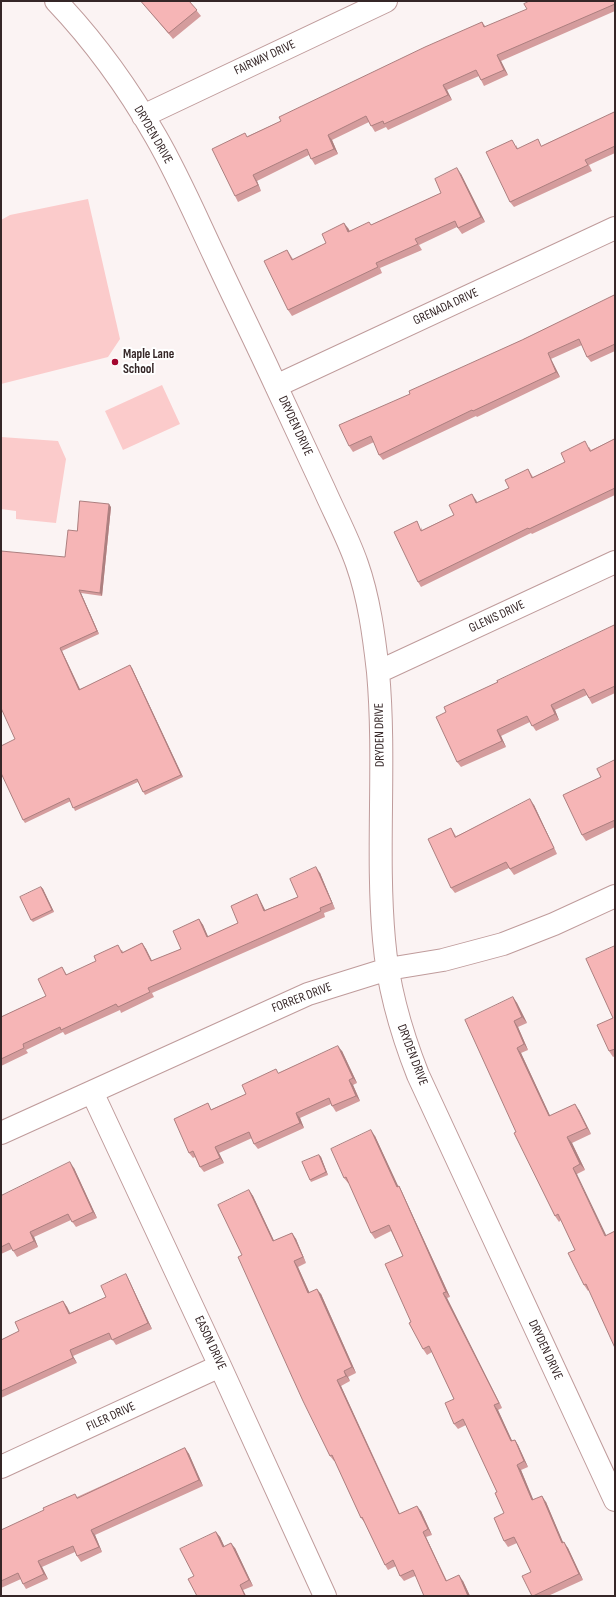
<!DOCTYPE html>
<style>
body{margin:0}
#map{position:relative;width:616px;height:1597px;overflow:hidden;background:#fbf3f3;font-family:"Sofia Sans Condensed",sans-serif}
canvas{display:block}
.frame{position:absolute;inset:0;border:2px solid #352627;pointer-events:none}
</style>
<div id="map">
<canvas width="616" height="1597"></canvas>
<div class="frame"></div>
</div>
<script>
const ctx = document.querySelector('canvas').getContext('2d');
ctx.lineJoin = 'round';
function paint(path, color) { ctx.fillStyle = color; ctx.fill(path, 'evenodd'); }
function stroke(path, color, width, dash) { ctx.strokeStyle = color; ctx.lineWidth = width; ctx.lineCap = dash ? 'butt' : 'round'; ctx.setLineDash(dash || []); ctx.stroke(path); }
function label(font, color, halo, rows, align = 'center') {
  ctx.font = font + ' "Sofia Sans Condensed",sans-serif'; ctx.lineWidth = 4; ctx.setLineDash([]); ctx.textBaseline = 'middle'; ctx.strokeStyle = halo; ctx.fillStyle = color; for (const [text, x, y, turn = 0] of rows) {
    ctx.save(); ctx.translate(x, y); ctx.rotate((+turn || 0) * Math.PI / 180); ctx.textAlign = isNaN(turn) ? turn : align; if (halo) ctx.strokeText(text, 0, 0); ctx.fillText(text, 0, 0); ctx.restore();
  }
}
const green = new Path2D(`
 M88,199l32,140 -12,18 -107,27v-164l9,-5z
 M162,385l18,39 -57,26 -18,-39z
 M1,437l57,4 8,18 -10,64 -40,-4v-8l-15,-2z`);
const minor = new Path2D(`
 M56,1c39,41 72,87 100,136 22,38 40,80 59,120 18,39 37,77 55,116 18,39 36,77 54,116 11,25 24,49 33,75 12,34 17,72 21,108 8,89 -2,180 6,268 4,47 17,92 34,135l197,425
 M143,116l243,-115
 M276,386l339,-158
 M378,672l237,-110
 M92,1092l128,274 105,230
 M1,1133l307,-139 80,-25 55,-9 60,-16 51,-20 61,-28
 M1,1467l219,-101`);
const wall = new Path2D(`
 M141,1h48l12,15 -28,23z
 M615,1v10l-114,50 7,14 -24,11 -5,-10 -32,14 5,10 -64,30 -2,-3 -11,5 -6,-10 -37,18 6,14 -23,11 -6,-10 -52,26 4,10 -23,11 -3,-6 13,-60 33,-15 201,-99 4,5z
 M615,112v41l-26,12 3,6 -78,36 -4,-5 6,-57 2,4 24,-3z
 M461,174l24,48 -23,12 -5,-7 -38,18 3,5 -42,18 2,5 -90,43 -4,-6 -1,-60 6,9 33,-16 22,-15 2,3 21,-6 70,-32z
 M615,295v56l-24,11 -4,-5 -5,-12 -31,14 9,18 -83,40 -1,-1 -93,44 -4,-5 -5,-13 -21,10 -4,-6 61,-52z
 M615,439v56l-83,39 -1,-1 -110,54 -3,-5 3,-55 1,3 32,-15 22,-15 1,3 32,-15 19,-19 5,8 32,-15 24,-15 2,3z
 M111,507l-9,89 -21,-3 18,41 -37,17 18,38 52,-21 51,109 -38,18 -7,-13 -63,29 -4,-10 -46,22 -2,-3 -8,-81 50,-182 12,-26z
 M615,625v68l-23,11 -5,-9 -32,15 4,10 -23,11 -6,-9 -29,14 5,11 -45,20 -4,-5 -11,-50 52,-30z
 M615,760v67l-29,14 -4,-6 19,-58z
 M534,805l23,49 -43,21 -5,-7 -54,25 -4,-5v-60l5,8z
 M320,873l15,36 -11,4 1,4 -173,76 2,4 -33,16 -1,-3 -55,25 -2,-3 -37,18 2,3 -27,13v-49l45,-21 16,-29 5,8 55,-25 1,2 19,-9 4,6 6,12 29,-12 18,-30 4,6 5,12 30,-14 22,-23 5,10 33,-13z
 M41,887l2,2 11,23 -21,10 -2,-2z
 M615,946v110l-2,1 -4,-6 4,-33z
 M513,997l4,6 10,20 -9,4 10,23 -7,3 29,63 29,-6 12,24 -19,9 13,27 -8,4 12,116 -1,1 -4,-6 -9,-35 -14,-30 -2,2 -4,-6 -39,-84z
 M342,1051l15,32 -4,2 7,16 -24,11 -5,-8 -31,14 4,10 -46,21 -4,-5 -2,-6 -33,15 5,10 -20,9 -4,-5 -5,-10 -2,1 -4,-5 23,-44 34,-15 33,-21z
 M375,1136l23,51 1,-1 3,6 48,105 -3,1 55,110 -4,2 14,31 3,-1 3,5 10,22 -7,3 12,30 13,2 17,41 5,5 15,32 -35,16h-16l-1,-24 -14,-29 -9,4 -4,-6v-28l-7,-21 -31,-67 -8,4 -4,-5v-25l-22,-47 -5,3 -4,-6 -12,-27 -8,-66 -12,-25 -16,8 -4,-6 -22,-50h-1l-4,-5z
 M319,1155l2,2 7,18 -17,7 -1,-2z
 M74,1168l23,50 -21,9 -5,-7 -37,17 4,10 -21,10 -5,-8 -11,5v-58z
 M249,1190l4,6 21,45 18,-8 4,6 10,24 -8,4 11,25 12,2 35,79 -8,4 2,4 -9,5 59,128 21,-3 11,24 -6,2 21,44h16l7,15 -55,-20 -11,5 -4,-5 -4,-10 -8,4 -3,-5 -20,-42 -4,-5 -26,-57h-1l-4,-5 -88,-201z
 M126,1274l3,6 23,49 -36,16 -4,-6 -39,17 4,7 -76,35v-58l18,-9 44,-30 4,6 3,6 36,-16z
 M185,1448l4,6 14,32 -108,49 7,17 -21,10 -4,-6 -2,-4 -33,15 6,12 -22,10 -3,-5 -2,-5 -20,9v-58l76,-33z
 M216,1532l4,5 4,9 11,2 18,38 -10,4 3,6h-49l-3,-20z`);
const shadedWall = new Path2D(`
 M497,55l4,6 7,14 -4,-5z
 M443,85l4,5 5,10 -4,-5z
 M328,135l4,5 6,14 -4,-5z
 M457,168l4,6 24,48 -4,-5z
 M253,175l4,6 4,10z
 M344,223l4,5 4,9 -4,-5z
 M548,353l12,24 -4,-5z
 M472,494l4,6 4,9 -4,-6z
 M109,504l2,3 -9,89 -2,-3z
 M79,590l2,3 18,41 -2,-3z
 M60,648l2,3 19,41 -2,-2z
 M130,665l2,3 51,109 -2,-2z
 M551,705l4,5 4,10 -4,-6z
 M497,730l4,6 5,11 -4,-6z
 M530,799l4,6 23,49 -3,-6z
 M316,867l4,6 15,36 -3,-6z
 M41,887l2,2 11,23 -2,-2z
 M257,894l11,22 -4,-5z
 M199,919l4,6 8,18 -4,-6z
 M142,943l4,6 9,18 -4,-6z
 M513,997l4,6 10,20 -5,-6z
 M514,1021l4,6 10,23 -4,-6z
 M338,1046l4,5 15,32 -4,-5z
 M517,1048l4,5 32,69 -4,-6z
 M349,1080l4,5 7,16 -4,-5z
 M575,1104l4,6 12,24 -4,-6z
 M296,1113l4,5 4,10 -4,-5z
 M371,1130l4,6 26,56 -4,-5z
 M567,1137l5,6 13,27 -5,-6z
 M215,1147l4,6 5,10 -4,-5z
 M319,1155l2,2 7,18 -2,-3z
 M70,1162l4,6 23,50 -4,-6z
 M573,1168l4,6 32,67 -4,-5z
 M399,1186l3,6 48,105 -4,-5z
 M249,1190l4,6 24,51 -4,-6z
 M30,1232l4,5 4,10 -4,-6z
 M292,1233l4,6 10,24 -3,-6z
 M294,1261l4,6 14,31 -4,-5z
 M126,1274l3,6 23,49 -4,-6z
 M317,1289l4,5 35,79 -4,-6z
 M443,1293l4,5 55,110 -3,-5z
 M63,1301l4,6 6,12 -4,-5z
 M70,1350l3,6 4,7 -4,-5z
 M344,1371l4,6 2,4 -4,-5z
 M337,1380l4,6 61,134 -3,-6z
 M494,1405l4,5 17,37 -4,-6z
 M515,1440l3,5 10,22 -4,-6z
 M185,1448l4,6 14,32 -4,-6z
 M517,1465l4,5 15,36 -4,-6z
 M542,1496l4,6 20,47 -4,-6z
 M417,1506l4,5 11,24 -4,-6z
 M91,1530l4,5 7,17 -3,-5z
 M216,1532l4,5 7,15 -4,-5z
 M423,1532l3,5 23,50 -3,-6z
 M564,1542l4,6 15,32 -4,-6z
 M231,1543l4,5 18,38 -4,-6z
 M38,1561l4,6 6,12 -4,-5z
 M459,1575l4,6 7,15h-2z
 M240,1585l3,5 3,6h-1z`);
const building = new Path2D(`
 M141,1h48l8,9 -28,23z
 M530,1h85v3l-118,51 7,15 -23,10 -5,-10 -33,15 5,10 -64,29 -1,-3 -12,5 -5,-10 -38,19 6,14 -23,10 -4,-10 -54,26 5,10 -23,11 -23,-47 33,-16 2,4 34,-16 -2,-4 146,-70 57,-25 2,5 43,-18 -3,-5z
 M615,112v34l-30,14 3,5 -78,37 -24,-50 26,-12 5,9 21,-10 3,7z
 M457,168l24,49 -23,11 -3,-7 -40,18 3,5 -42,19 2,4 -90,43 -24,-49 23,-11 5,10 34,-17 -4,-9 22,-11 4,9 21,-10 2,3 70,-32 -6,-14z
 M615,295v49l-28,13 -8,-18 -31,14 8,19 -83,39 -1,-1 -93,45 -8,-19 -22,10 -10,-21 71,-31 -1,-3 113,-51z
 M615,439v49l-86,41 -1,-1 -110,54 -24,-50 23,-11 4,10 33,-16 -5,-10 23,-11 4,9 33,-15 -4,-8 23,-11 4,9 33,-16 -4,-9 24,-12 5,10z
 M80,501l29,3 -9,89 -21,-3 18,41 -37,17 19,42 51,-25 51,110 -38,17 -6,-13 -64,29 -4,-10 -46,22 -22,-47v-27l14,-7 -14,-31v-157l64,6 3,-27 9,1z
 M615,625v61l-26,12 -5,-9 -33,16 4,9 -23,12 -5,-10 -30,14 5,11 -45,21 -21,-45 10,-5 -2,-5 54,-25 -1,-1z
 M615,760v60l-33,15 -19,-40 38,-18 -4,-8z
 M530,799l24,49 -44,21 -4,-7 -55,26 -23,-49 23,-11 4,9z
 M316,867l16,36 -12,5 1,3 -173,77 2,4 -32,15 -2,-3 -55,26 -1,-3 -37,17 1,4 -23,11v-42l45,-21 -8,-17 24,-12 4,8 30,-14 -2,-5 24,-11 4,8 20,-10 9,18 30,-12 -8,-18 26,-12 8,18 31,-14 -7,-17 26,-12 7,17 34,-14 -8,-18z
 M41,887l11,23 -21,10 -11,-23z
 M615,946v103l-6,2 -12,-26 16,-7 -27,-59z
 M513,997l9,20 -8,4 10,23 -7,4 32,68 26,-12 12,24 -20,9 13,27 -7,4 32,68 10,-5v117l-29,-64 -2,1 -16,-32 7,-3 -17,-36 -3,2 -41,-83 2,-1 -51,-112z
 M338,1046l15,32 -4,2 7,16 -24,10 -3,-8 -33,15 4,10 -46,21 -5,-12 -34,15 5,11 -20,9 -7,-16 -4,2 -15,-34 34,-16 3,7 35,-16 -4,-9 34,-16 2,4z
 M371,1130l26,57 2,-1 47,106 -3,1 56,110 -5,2 17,36 4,-1 9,21 -7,4 15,35 10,-4 20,47 2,-1 15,32 -46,22h-1l-10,-20 9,-4 -17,-35 -10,4 -10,-23 10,-5 -9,-20 2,-1 -34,-73 -9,5 -9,-21 9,-4 -25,-53 -6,3 -14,-26 2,-1 -26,-58 18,-8 -14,-31 -18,8 -25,-56 -2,1 -13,-29z
 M319,1155l7,17 -16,8 -8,-18z
 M70,1162l23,50 -21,10 -4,-8 -38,18 4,9 -21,10 -4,-8 -8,4v-51z
 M249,1190l24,51 19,-8 11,24 -9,4 14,32 9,-4 35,78 -8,4 2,5 -9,4 62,134 18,-8 11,23 -5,3 23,49 13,-6 9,21h-44l-11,-26 -13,6 -7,-16 -8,5 -23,-48 -1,1 -29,-63 -2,1 -27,-55 -65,-144 4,-2 -24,-50z
 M126,1274l22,49 -36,17 -3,-7 -39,17 3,8 -72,33v-51l18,-9 -4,-9 48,-21 6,13 37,-17 -5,-11z
 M185,1448l14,32 -108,50 8,17 -22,9 -4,-10 -35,15 6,13 -21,10 -5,-11 -17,8v-51l43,-20 -1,-2 32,-14 2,4z
 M216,1532l7,15 8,-4 18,37 -9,5 5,11h-48l-9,-17 6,-3 -14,-27z`);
const markers = [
 [115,362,4,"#a4062f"]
];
const streetNames = [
 ["FAIRWAY DRIVE",265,58,-25],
 ["DRYDEN DRIVE",153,135,60],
 ["GRENADA DRIVE",446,307,-25],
 ["DRYDEN DRIVE",295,426,65],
 ["GLENIS DRIVE",497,617,-25],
 ["DRYDEN DRIVE",380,735,-91],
 ["FORRER DRIVE",302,998,-21],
 ["DRYDEN DRIVE",412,1055,69],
 ["EASON DRIVE",210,1343,65],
 ["DRYDEN DRIVE",545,1350,65],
 ["FILER DRIVE",111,1417,-25]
];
const poiNames = [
 ["Maple Lane",123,355],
 ["School",123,370]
];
paint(green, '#fbcbcb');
stroke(minor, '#bf9b9b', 24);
stroke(minor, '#fff', 22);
paint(wall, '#d49c9d');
paint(shadedWall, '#ac7f7f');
paint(building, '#f6b5b6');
stroke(building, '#ac7f7f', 1);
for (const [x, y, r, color] of markers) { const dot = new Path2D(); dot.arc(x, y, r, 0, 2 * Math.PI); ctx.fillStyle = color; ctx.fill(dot); stroke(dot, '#fff', 1.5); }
label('13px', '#352627', '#fff', streetNames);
label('bold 13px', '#352627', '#fff', poiNames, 'left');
</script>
